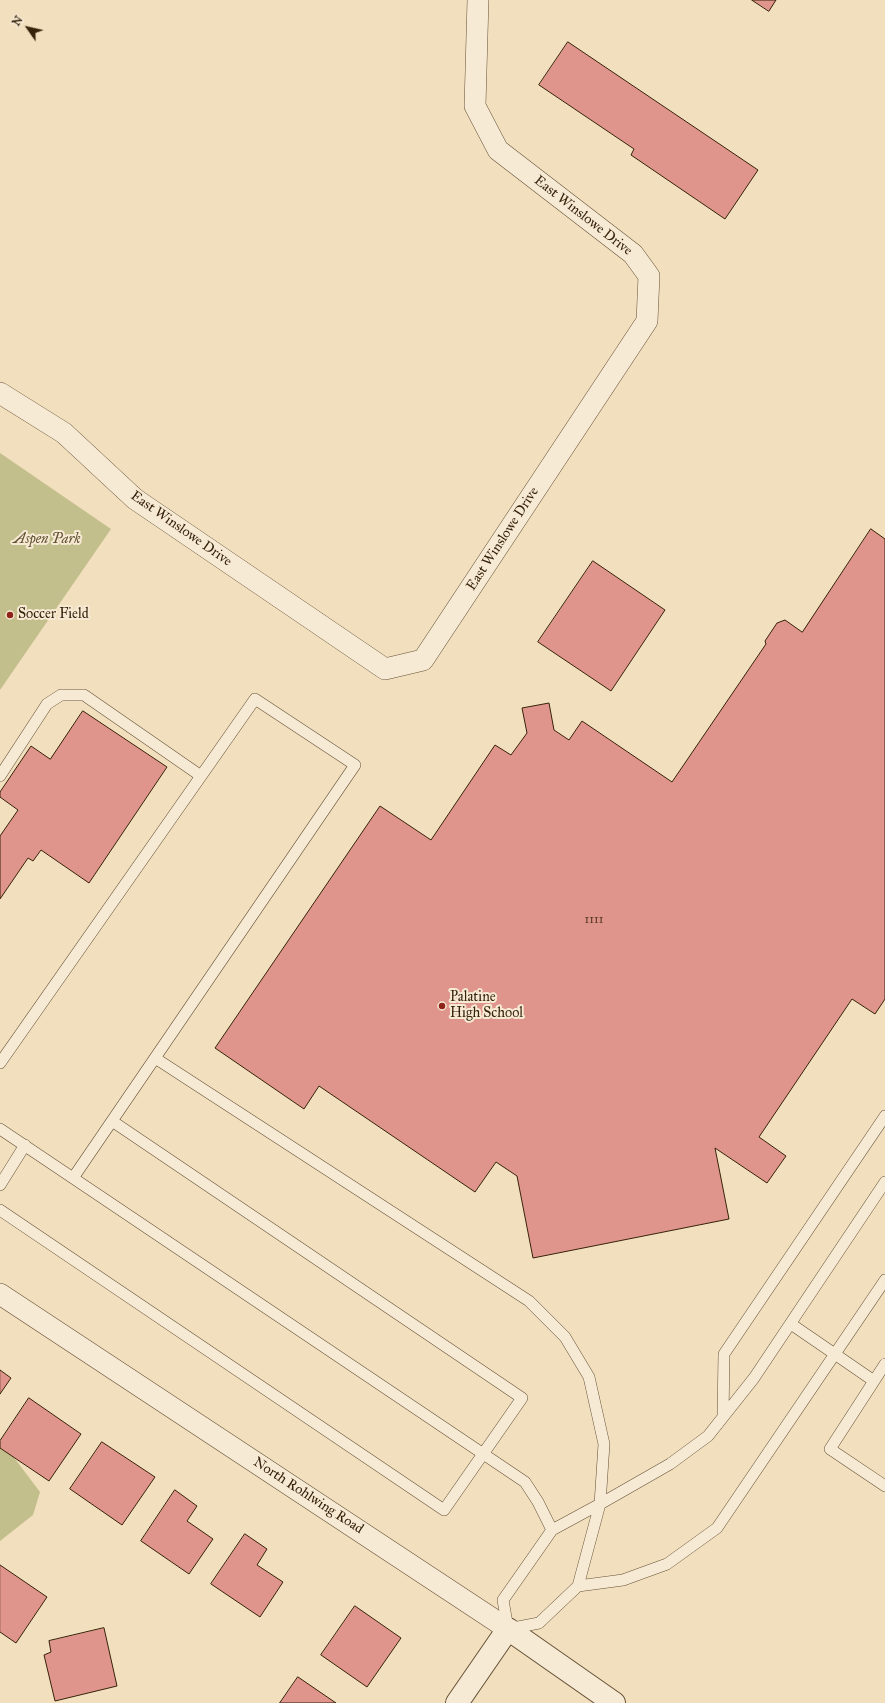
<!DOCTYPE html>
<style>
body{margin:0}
#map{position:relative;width:885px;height:1703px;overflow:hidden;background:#f2dfbe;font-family:"IM FELL Great Primer",serif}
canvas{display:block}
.north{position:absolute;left:8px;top:8px;width:40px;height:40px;-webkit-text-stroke:3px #f7ead5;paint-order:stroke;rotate:304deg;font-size:11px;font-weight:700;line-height:16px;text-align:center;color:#362209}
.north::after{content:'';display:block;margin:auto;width:14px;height:18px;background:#362209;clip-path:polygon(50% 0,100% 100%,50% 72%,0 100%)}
</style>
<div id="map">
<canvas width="885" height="1703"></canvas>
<div class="north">N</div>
</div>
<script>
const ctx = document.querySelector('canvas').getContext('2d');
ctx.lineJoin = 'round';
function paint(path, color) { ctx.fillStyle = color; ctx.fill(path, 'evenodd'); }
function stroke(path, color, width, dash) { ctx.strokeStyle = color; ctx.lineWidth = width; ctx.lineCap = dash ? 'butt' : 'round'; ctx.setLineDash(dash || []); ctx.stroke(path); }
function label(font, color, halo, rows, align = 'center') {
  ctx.font = font + ' "IM FELL Great Primer",serif'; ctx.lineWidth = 4; ctx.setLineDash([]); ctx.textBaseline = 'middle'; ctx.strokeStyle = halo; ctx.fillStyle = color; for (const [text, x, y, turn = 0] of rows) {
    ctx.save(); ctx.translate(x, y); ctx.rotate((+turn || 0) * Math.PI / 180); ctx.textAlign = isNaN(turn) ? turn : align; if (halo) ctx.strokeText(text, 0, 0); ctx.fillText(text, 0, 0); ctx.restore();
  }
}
const green = new Path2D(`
 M0,453l111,76 -111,161z
 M0,1439l40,53 -7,23 -33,26z`);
const building = new Path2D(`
 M752,0h24l-7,11z
 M568,42l190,128 -33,49 -94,-64 3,-6 -95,-64z
 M871,529l14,10v460l-10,15 -23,-15 -93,138 27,19 -19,27 -52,-35 14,71 -196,39 -16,-82 -21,-14 -21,30 -156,-106 -15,23 -89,-61 165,-242 51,34 64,-95 16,10 16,-22 -5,-25 27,-5 5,27 15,10 13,-19 90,61 94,-138 -1,-3 12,-18 8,-3 17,12z
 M593,561l72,49 -54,81 -73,-49z
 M83,711l84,56 -78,116 -48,-33 -8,11 -5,-3 -28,41v-63l18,-26 -18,-13v-5l31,-46 19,13z
 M0,1370l11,8 -11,16z
 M29,1398l52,36 -32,47 -49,-33v-7z
 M102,1442l53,35 -33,48 -52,-36z
 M175,1490l22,16 -10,15 26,18 -24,35 -48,-33z
 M245,1534l22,15 -10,16 26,17 -23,35 -49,-33z
 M0,1565l47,32 -31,46 -16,-11z
 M355,1606l46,32 -34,49 -46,-32z
 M104,1628l13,58 -62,15 -11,-46 7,-3 -2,-11z
 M298,1677l38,26h-56z`);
const service = new Path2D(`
 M0,776l47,-72 14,-9h23l117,81
 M155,1058l374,243 36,36 24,40 15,67 -4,60 -48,26
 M0,1063l255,-364 100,66 -282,413 -73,-49
 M73,1178l452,304 13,20 14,28 -49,70 5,29 31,-6 39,-37 45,-6 44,-16 50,-36 168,-248
 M0,1185l25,-40
 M0,1210l444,300 78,-112 -410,-277
 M791,1324l83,57 -44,68 55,37
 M874,1381l11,-17
 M723,1417l1,-63 161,-238
 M578,1586l22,-82 70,-40 38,-28 46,-58 131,-196`);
const minor = new Path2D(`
 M0,393l64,40 71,66 250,170 38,-9 224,-339 2,-45 -16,-22 -135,-104 -23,-44 3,-106
 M0,1294l508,335`);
const tertiary = new Path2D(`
 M457,1703l51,-74 106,74`);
const markers = [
 [10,615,4,"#8f2418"],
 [442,1006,4,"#8f2418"]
];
const numberNames = [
 ["1111",594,920]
];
const streetNames = [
 ["East Winslowe Drive",583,216,38],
 ["East Winslowe Drive",181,529,35],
 ["East Winslowe Drive",503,539,-57],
 ["North Rohlwing Road",308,1496,33]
];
const parkNames = [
 ["Aspen Park",47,540]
];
const poiNames = [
 ["Soccer Field",18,615],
 ["Palatine",450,998],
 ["High School",450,1014]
];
paint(green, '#c3bf8c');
paint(building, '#e0958c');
stroke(building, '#362209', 1);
stroke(service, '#655136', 12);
stroke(minor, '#655136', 22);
stroke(tertiary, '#655136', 24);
stroke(service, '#f7ead5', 11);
stroke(minor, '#f7ead5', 21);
stroke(tertiary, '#f7ead5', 22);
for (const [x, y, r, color] of markers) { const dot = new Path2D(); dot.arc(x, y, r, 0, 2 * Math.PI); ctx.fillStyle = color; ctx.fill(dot); stroke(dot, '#f7ead5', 1.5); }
label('12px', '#603f2a', null, numberNames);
label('14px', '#362209', '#f7ead5', streetNames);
label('italic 14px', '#605130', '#f7ead5', parkNames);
label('14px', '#362209', '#f7ead5', poiNames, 'left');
</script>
